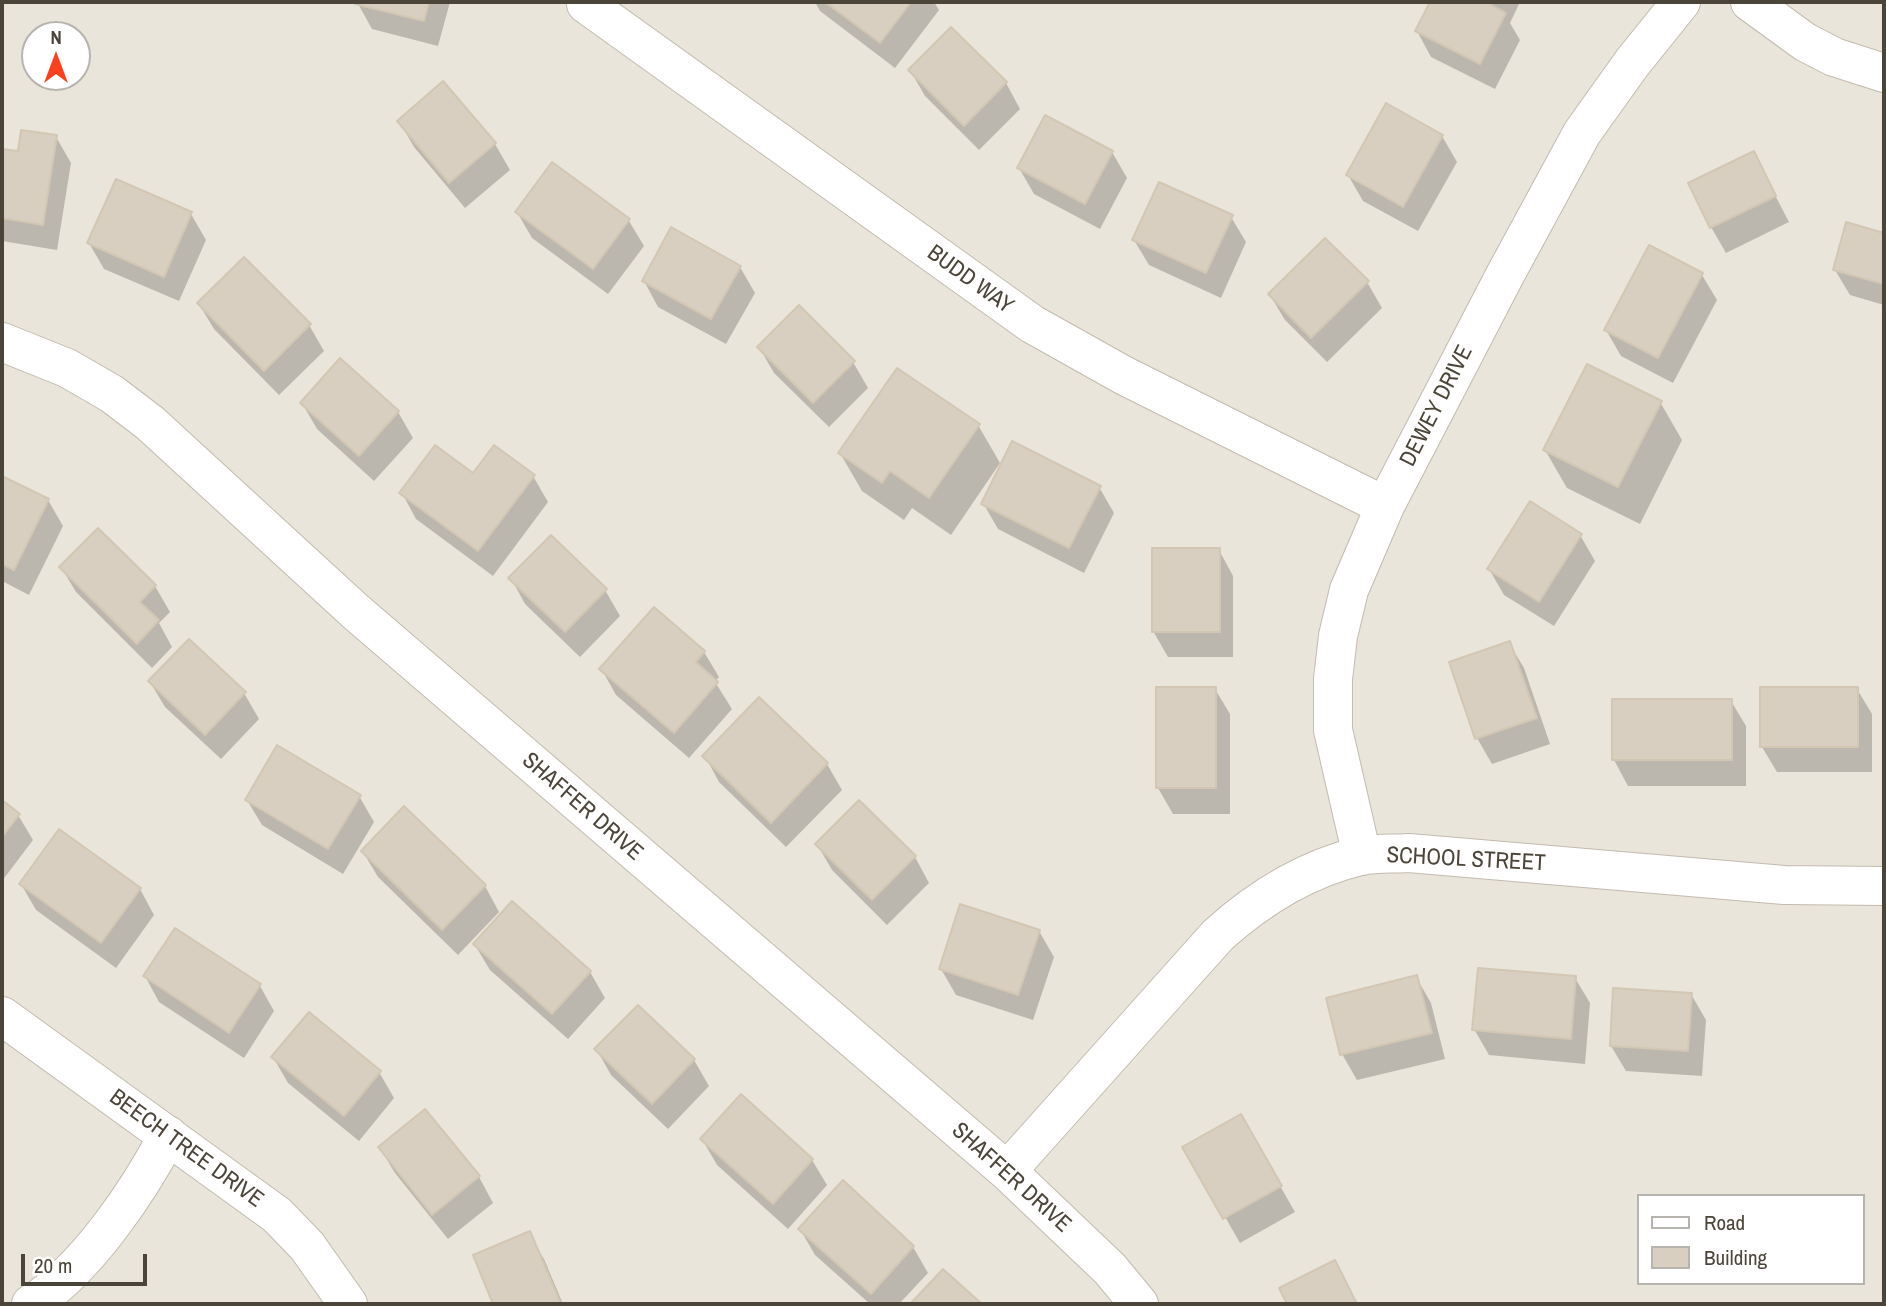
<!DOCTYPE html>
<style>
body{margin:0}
#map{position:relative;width:1886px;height:1306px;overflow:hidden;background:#f6f3ec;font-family:"Archivo Narrow",sans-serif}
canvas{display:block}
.frame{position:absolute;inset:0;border:4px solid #4b4439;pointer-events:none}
.legend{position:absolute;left:1637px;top:1194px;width:228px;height:91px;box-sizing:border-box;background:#fff;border:2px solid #b7b4b0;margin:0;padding:9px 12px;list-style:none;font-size:21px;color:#4b4439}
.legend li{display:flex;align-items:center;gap:14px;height:35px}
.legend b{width:35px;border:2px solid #b7b4b0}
.north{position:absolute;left:21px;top:21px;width:70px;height:70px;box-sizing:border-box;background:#fff;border:2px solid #b7b4b0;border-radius:50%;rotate:0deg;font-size:19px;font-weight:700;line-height:28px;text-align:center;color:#4b4439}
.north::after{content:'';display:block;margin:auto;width:24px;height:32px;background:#fc3f1d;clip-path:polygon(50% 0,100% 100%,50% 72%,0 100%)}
.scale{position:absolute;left:21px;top:1254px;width:126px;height:32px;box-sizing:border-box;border:4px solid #4b4439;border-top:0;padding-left:9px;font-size:21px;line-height:24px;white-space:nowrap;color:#4b4439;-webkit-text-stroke:5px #fff;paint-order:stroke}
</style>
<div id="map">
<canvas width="1886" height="1306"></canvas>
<div class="frame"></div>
<ul class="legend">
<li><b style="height:9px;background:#fff"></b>Road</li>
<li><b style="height:19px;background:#d8cfc1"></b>Building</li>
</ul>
<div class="north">N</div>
<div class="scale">20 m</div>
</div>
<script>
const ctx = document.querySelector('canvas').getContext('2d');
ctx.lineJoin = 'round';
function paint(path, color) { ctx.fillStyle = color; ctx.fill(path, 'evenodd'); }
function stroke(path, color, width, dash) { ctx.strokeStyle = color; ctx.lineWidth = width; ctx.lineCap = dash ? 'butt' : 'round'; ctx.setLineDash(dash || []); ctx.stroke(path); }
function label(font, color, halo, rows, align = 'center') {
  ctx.font = font + ' "Archivo Narrow",sans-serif'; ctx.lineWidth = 7; ctx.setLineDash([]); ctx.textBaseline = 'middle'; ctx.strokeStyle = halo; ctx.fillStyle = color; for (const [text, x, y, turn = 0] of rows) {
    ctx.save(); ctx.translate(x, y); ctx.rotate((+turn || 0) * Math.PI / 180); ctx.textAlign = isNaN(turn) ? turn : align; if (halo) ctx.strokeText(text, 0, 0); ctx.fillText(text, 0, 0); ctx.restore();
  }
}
const residential = new Path2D(`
 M2,2h1882v1302h-1882zM35,35h42v42h-42zM1639,1196h224v87h-224z`);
const shadow = new Path2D(`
 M357,2h93l-12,44 -66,-17z
 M815,2h119l5,8 -44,58 -75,-57z
 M1432,2h88l-10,21 10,17 -25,49 -64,-32 -14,-26z
 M910,70l96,13 14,26 -41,41 -54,-54z
 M443,83l52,61 15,26 -45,38 -51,-61 -15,-26z
 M1442,136l15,26 -39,69 -55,-30 -15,-26z
 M56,137l15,26 -14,87 -55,-9v-90l18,2z
 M1112,152l15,26 -27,51 -66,-35 -15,-26z
 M1753,153l36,69 -63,31 -15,-26z
 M517,212l112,9 15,25 -36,48 -76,-56z
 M191,214l15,26 -27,61 -75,-32 -15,-26z
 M1231,217l15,25 -25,56 -72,-33 -15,-25z
 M1847,224l37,10v71l-34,-10 -15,-25z
 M740,267l15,26 -29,51 -68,-37 -14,-26z
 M1702,275l15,25 -44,83 -52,-27 -15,-26z
 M1367,282l15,26 -55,54 -42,-42 -15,-25z
 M199,304l110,21 15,26 -45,44 -65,-66z
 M759,347l94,15 15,26 -39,39 -55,-54z
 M340,360l58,52 15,26 -39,43 -57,-52 -15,-26z
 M1660,402l22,38 -42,84 -73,-36 -22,-38z
 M978,425l22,38 -49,72 -39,-27 -8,12 -42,-29 -22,-38z
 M473,476h60l15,26 -55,74 -77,-57 -14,-26z
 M2,478l46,22 15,26 -34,69 -27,-14z
 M1099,487l15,26 -30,60 -86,-44 -15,-26z
 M98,530l57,56 15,26 -11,11 13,24 -20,21 -76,-76 -15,-25z
 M1580,535l15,26 -41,65 -50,-31 -15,-26z
 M1219,550l14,26v81h-65l-15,-26z
 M511,578l94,12 15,26 -40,41 -55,-53z
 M1509,643l15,25 26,76 -58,20 -15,-26z
 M704,652l15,25 -4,5 17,27 -43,49 -73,-63 -14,-25z
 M150,682l94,11 15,26 -38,40 -56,-52z
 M1215,689l15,25v100h-57l-15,-26z
 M1857,689l15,25v58h-95l-15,-25z
 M759,700l68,64 15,26 -56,57 -67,-65 -14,-26z
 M1731,701l15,25v60h-118l-14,-26z
 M359,796l15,26 -31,52 -81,-49 -15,-25z
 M2,802l16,13 15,25 -31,41z
 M859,802l56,55 14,26 -42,42 -55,-55 -15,-26z
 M363,852l122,34 14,26 -41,43 -80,-78z
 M21,884l119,5 14,26 -38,53 -80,-58z
 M1039,931l15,26 -21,63 -77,-25 -15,-26z
 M475,945l115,27 15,26 -37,41 -78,-69z
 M145,976l115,10 14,25 -30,47 -85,-56z
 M1416,977l15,26 14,56 -88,21 -15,-26z
 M1575,978l15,25 -5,61 -96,-9 -15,-26z
 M1691,994l15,26 -4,56 -76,-5 -15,-25z
 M638,1007l56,53 15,26 -41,43 -57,-54 -14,-25z
 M273,1057l106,15 15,26 -35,43 -71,-58z
 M1240,1116l55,96 -55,31 -55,-96z
 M702,1139l110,21 15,25 -39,44 -71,-64z
 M380,1148l99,29 14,26 -45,36 -53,-66z
 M843,1183l70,64 15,26 -29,31h-29l-55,-49 -15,-26z
 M529,1234l15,25 19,45h-68l-20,-48z`);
const building = new Path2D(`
 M356,2h73l-5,19 -69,-17z
 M825,2h86l-31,41z
 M1430,2h63l-2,3 15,8 -26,51 -65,-33z
 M951,27l56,55 -43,44 -56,-56z
 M443,81l53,62 -47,40 -52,-62z
 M1386,103l57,32 -40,72 -57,-32z
 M1045,115l68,36 -28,53 -68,-36z
 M21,130l36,5 -14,90 -41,-7v-69l16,2z
 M1754,151l22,45 -66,32 -22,-45z
 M552,162l78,57 -37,50 -78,-57z
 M116,179l76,33 -28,65 -77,-34z
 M1159,182l74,33 -27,58 -74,-33z
 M1846,222l38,11v51l-51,-14z
 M671,227l70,39 -30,53 -69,-38z
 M1325,238l44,43 -58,57 -43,-44z
 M1649,245l54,28 -45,85 -54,-28z
 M244,257l67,67 -47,47 -67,-68z
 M799,305l56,56 -42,42 -56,-56z
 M340,358l59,53 -40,45 -59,-53z
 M1587,364l75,37 -44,86 -75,-37z
 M897,368l83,56 -51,74 -39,-27 -8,12 -44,-30z
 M1012,441l89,45 -32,62 -88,-44z
 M435,445l38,28 21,-28 41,30 -57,76 -79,-58z
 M2,476l47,23 -35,71 -12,-6z
 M1530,501l52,33 -43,68 -52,-33z
 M98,528l58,57 -16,17 19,18 -22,24 -78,-77z
 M551,535l56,54 -42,43 -57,-54z
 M1152,548h68v84h-68z
 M654,607l51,44 -9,11 22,20 -44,51 -75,-64z
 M189,639l57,53 -41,43 -57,-54z
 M1510,641l27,77 -62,21 -26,-77z
 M1156,687h60v101h-60z
 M1760,687h98v60h-98z
 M759,697l69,66 -57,60 -69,-67z
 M1612,699h120v61h-120z
 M277,745l84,50 -33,54 -83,-49z
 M2,800l18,14 -18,23z
 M859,800l57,56 -44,44 -57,-56z
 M404,806l82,79 -44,45 -81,-79z
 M59,829l82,59 -40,55 -82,-59z
 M512,901l79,70 -39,43 -79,-70z
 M960,904l80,26 -22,65 -79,-26z
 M175,928l86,56 -32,49 -86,-57z
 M1478,968l98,8 -5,63 -99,-9z
 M1417,975l15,58 -92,22 -14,-57z
 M1613,988l79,5 -4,58 -78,-5z
 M638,1005l57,54 -43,45 -58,-55z
 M309,1012l72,59 -37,45 -73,-59z
 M741,1094l72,65 -40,45 -73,-65z
 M425,1109l55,67 -48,39 -54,-68z
 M1241,1114l41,72 -59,33 -41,-72z
 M843,1180l71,66 -43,48 -73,-65z
 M530,1231l31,73h-68l-20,-49z
 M1335,1260l22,44h-70l-8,-16z
 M943,1269l39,35h-72z`);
const minor = new Path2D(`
 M1750,2l55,40 29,15 50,16
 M586,4l446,320 91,51 262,131
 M2,342l65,26 45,26 38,29 206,189 651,559 103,98 29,35
 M1362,856l-29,-126v-51l5,-43 11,-46 36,-84 120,-231 77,-142 50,-70 49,-61
 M2,1016l275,199 30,31 41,58
 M1007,1171l211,-236c41,-37 88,-66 142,-79 15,-3 33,-2 49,-3l375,32 100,1
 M31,1304c54,-33 108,-113 137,-169`);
const streetNames = [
 ["BUDD WAY",970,280,36],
 ["DEWEY DRIVE",1437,406,-63],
 ["SHAFFER DRIVE",582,807,41],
 ["SCHOOL STREET",1466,860,3],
 ["BEECH TREE DRIVE",186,1149,36],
 ["SHAFFER DRIVE",1011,1178,42]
];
paint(residential, '#eae5da');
paint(shadow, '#0003');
paint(building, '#d8cfc1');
stroke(building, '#d3c7b4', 2);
stroke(minor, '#c2bbae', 40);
stroke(minor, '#fff', 38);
label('23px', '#4b4439', '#fff', streetNames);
</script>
